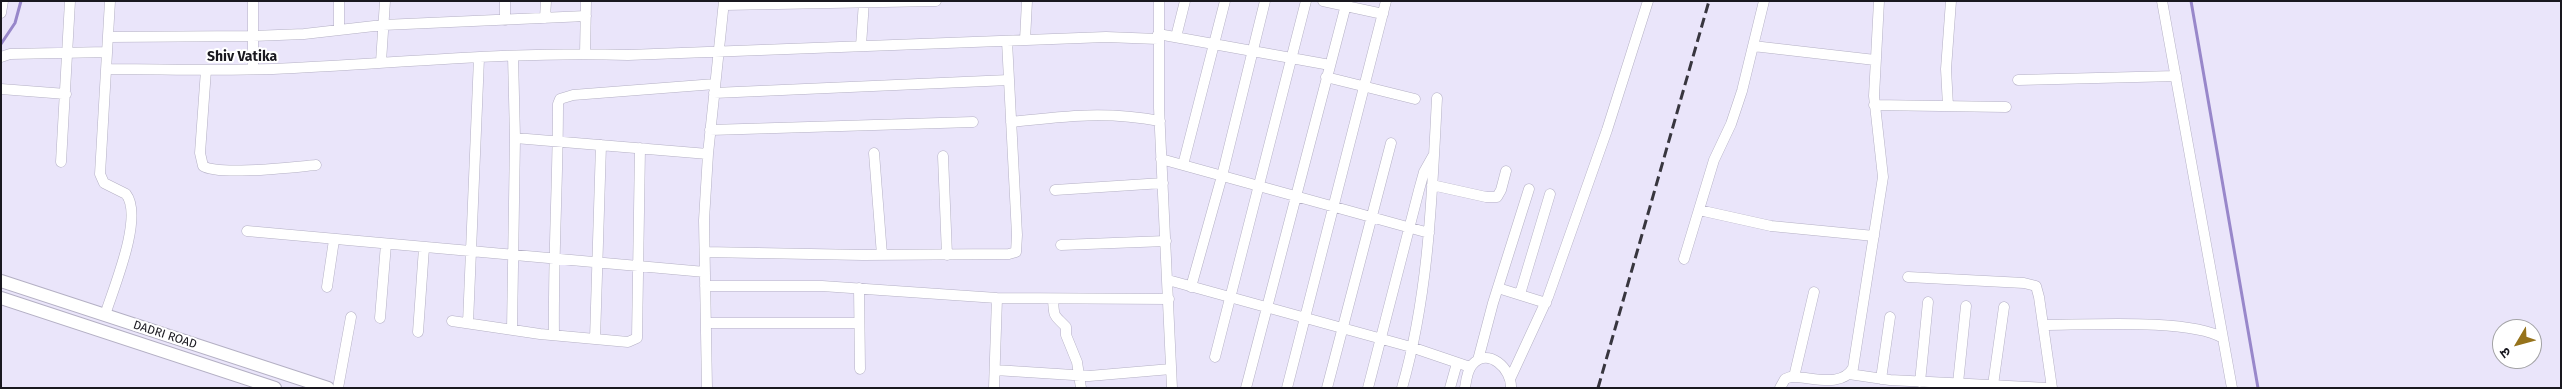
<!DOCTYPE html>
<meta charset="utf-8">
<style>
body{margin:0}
#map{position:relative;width:2562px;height:389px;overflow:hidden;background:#eae5fa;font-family:"Fira Sans","Noto Sans Devanagari",sans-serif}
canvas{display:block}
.frame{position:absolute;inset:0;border:2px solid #19181f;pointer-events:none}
.north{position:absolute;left:2492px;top:319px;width:50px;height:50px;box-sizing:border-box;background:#fff;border:1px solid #a3a3a5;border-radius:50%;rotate:233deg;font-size:14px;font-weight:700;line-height:20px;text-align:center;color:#19181f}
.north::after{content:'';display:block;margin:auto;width:18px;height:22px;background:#96731c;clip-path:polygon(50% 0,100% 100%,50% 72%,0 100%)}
</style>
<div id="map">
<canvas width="2562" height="389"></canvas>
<div class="frame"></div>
<div class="north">उ</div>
</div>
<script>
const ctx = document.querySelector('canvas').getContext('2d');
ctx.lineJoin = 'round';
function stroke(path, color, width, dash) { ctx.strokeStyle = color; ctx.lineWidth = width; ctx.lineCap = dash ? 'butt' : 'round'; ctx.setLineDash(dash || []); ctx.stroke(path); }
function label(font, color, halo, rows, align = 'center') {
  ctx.font = font + ' "Fira Sans",sans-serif'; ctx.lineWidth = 4; ctx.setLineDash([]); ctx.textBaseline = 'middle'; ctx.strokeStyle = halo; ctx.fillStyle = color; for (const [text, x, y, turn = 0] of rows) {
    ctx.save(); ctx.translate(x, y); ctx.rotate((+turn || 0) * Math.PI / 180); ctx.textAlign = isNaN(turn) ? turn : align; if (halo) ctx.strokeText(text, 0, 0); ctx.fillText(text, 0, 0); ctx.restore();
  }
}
const stream = new Path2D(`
 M2191,1l67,387
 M1,44l14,-21 6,-22`);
const minor = new Path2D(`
 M505,1v19
 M1159,1v107l13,280
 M1323,1l60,13
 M2162,1l70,387
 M724,5l212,-4
 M1,13l2,-12
 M545,18l1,-17
 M339,30v-29
 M1158,34l172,31
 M108,37l145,-1 51,-2 79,-9 203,-9
 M1176,37l9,-36
 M1025,40l2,-39
 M861,46l3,-45
 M1753,46l122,14
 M585,54l1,-53
 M1,57l9,-3 97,-2
 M381,62l4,-61
 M106,69c56,0 111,2 167,0 118,-5 236,-18 355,-14l478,-18 52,2
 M253,69v-68
 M206,70l-6,83 3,13c16,10 91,1 113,-1
 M1326,77l89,22
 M2018,80l158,-4
 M1,89l65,5
 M714,93l295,-13
 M1874,105l132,2
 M1948,106l-2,-37 5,-68
 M1011,122c54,-6 95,-11 149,-1
 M710,130l263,-8
 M515,138l193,16
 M874,153l8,102
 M943,156l4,99
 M1161,159l268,74
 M61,162l9,-161
 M1183,165l42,-164
 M1432,185l54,12h11l4,-7 5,-19
 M1055,190l108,-7
 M1699,210l72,16 103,10
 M247,231l458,41
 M1061,245l105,-4
 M705,252l158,3 146,-1 7,-2 1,-17 -10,-194
 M1684,259l30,-99 17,-36 11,-33 22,-90
 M1908,277l116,6 12,3 3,11 13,91
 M1168,280l243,67 59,20
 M705,286h117l175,12 172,1
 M327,287l7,-47
 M1191,287l31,-111 43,-175
 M859,288l1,81
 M1498,288l48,15
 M1520,294l30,-100
 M1053,299c1,20 1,15 13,28v8l11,27 4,26
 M105,315c8,-26 39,-98 21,-121l-22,-11 -4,-9 10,-173
 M380,318l6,-74
 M452,321l88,13 88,8 9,-4 3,-190
 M468,323l11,-265
 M706,323h153
 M2043,325c42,0 147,-7 180,13
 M512,330l3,-192 -2,-82
 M418,332l6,-84
 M554,335c-1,-77 4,-154 4,-231l2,-5 13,-4 142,-11
 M595,339l6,-194
 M1215,357l91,-356
 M1478,360l15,-57 36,-114
 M995,370l94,6 82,-7
 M1849,374l41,6 158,8
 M1511,377l37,-80 59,-167 41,-129
 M1794,377l20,-85
 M1881,379l9,-62
 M1920,382l8,-80
 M1958,383l8,-77
 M1993,385l11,-78
 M338,388l13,-71
 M707,388l-3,-168 4,-66 16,-153
 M994,388l3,-90
 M1246,388l101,-387
 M1287,388l99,-387
 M1327,388l64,-245
 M1368,388l51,-198 5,-18 9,-16
 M1402,388c27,-94 30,-193 35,-290
 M1450,388l7,-25
 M1465,388c1,-7 2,-17 7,-23 16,-19 40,4 39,23
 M1780,388l5,-9 5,-2c20,-1 51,12 63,-9l30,-191 -9,-81 5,-95`);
const tertiary = new Path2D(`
 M1,281l327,107
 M1,298l274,90`);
const rail = new Path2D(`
 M1598,388l111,-387`);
const streetNames = [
 ["DADRI ROAD",165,335,18]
];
const neighbourhoodNames = [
 ["Shiv Vatika",242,57]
];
stroke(stream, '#9887ca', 3);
stroke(minor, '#b4b0c4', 11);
stroke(tertiary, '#b4b0c4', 14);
stroke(minor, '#fff', 10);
stroke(tertiary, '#fff', 12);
stroke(rail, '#38363f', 3, [10, 5]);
label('12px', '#19181f', '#fff', streetNames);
label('bold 14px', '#19181f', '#fff', neighbourhoodNames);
</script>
